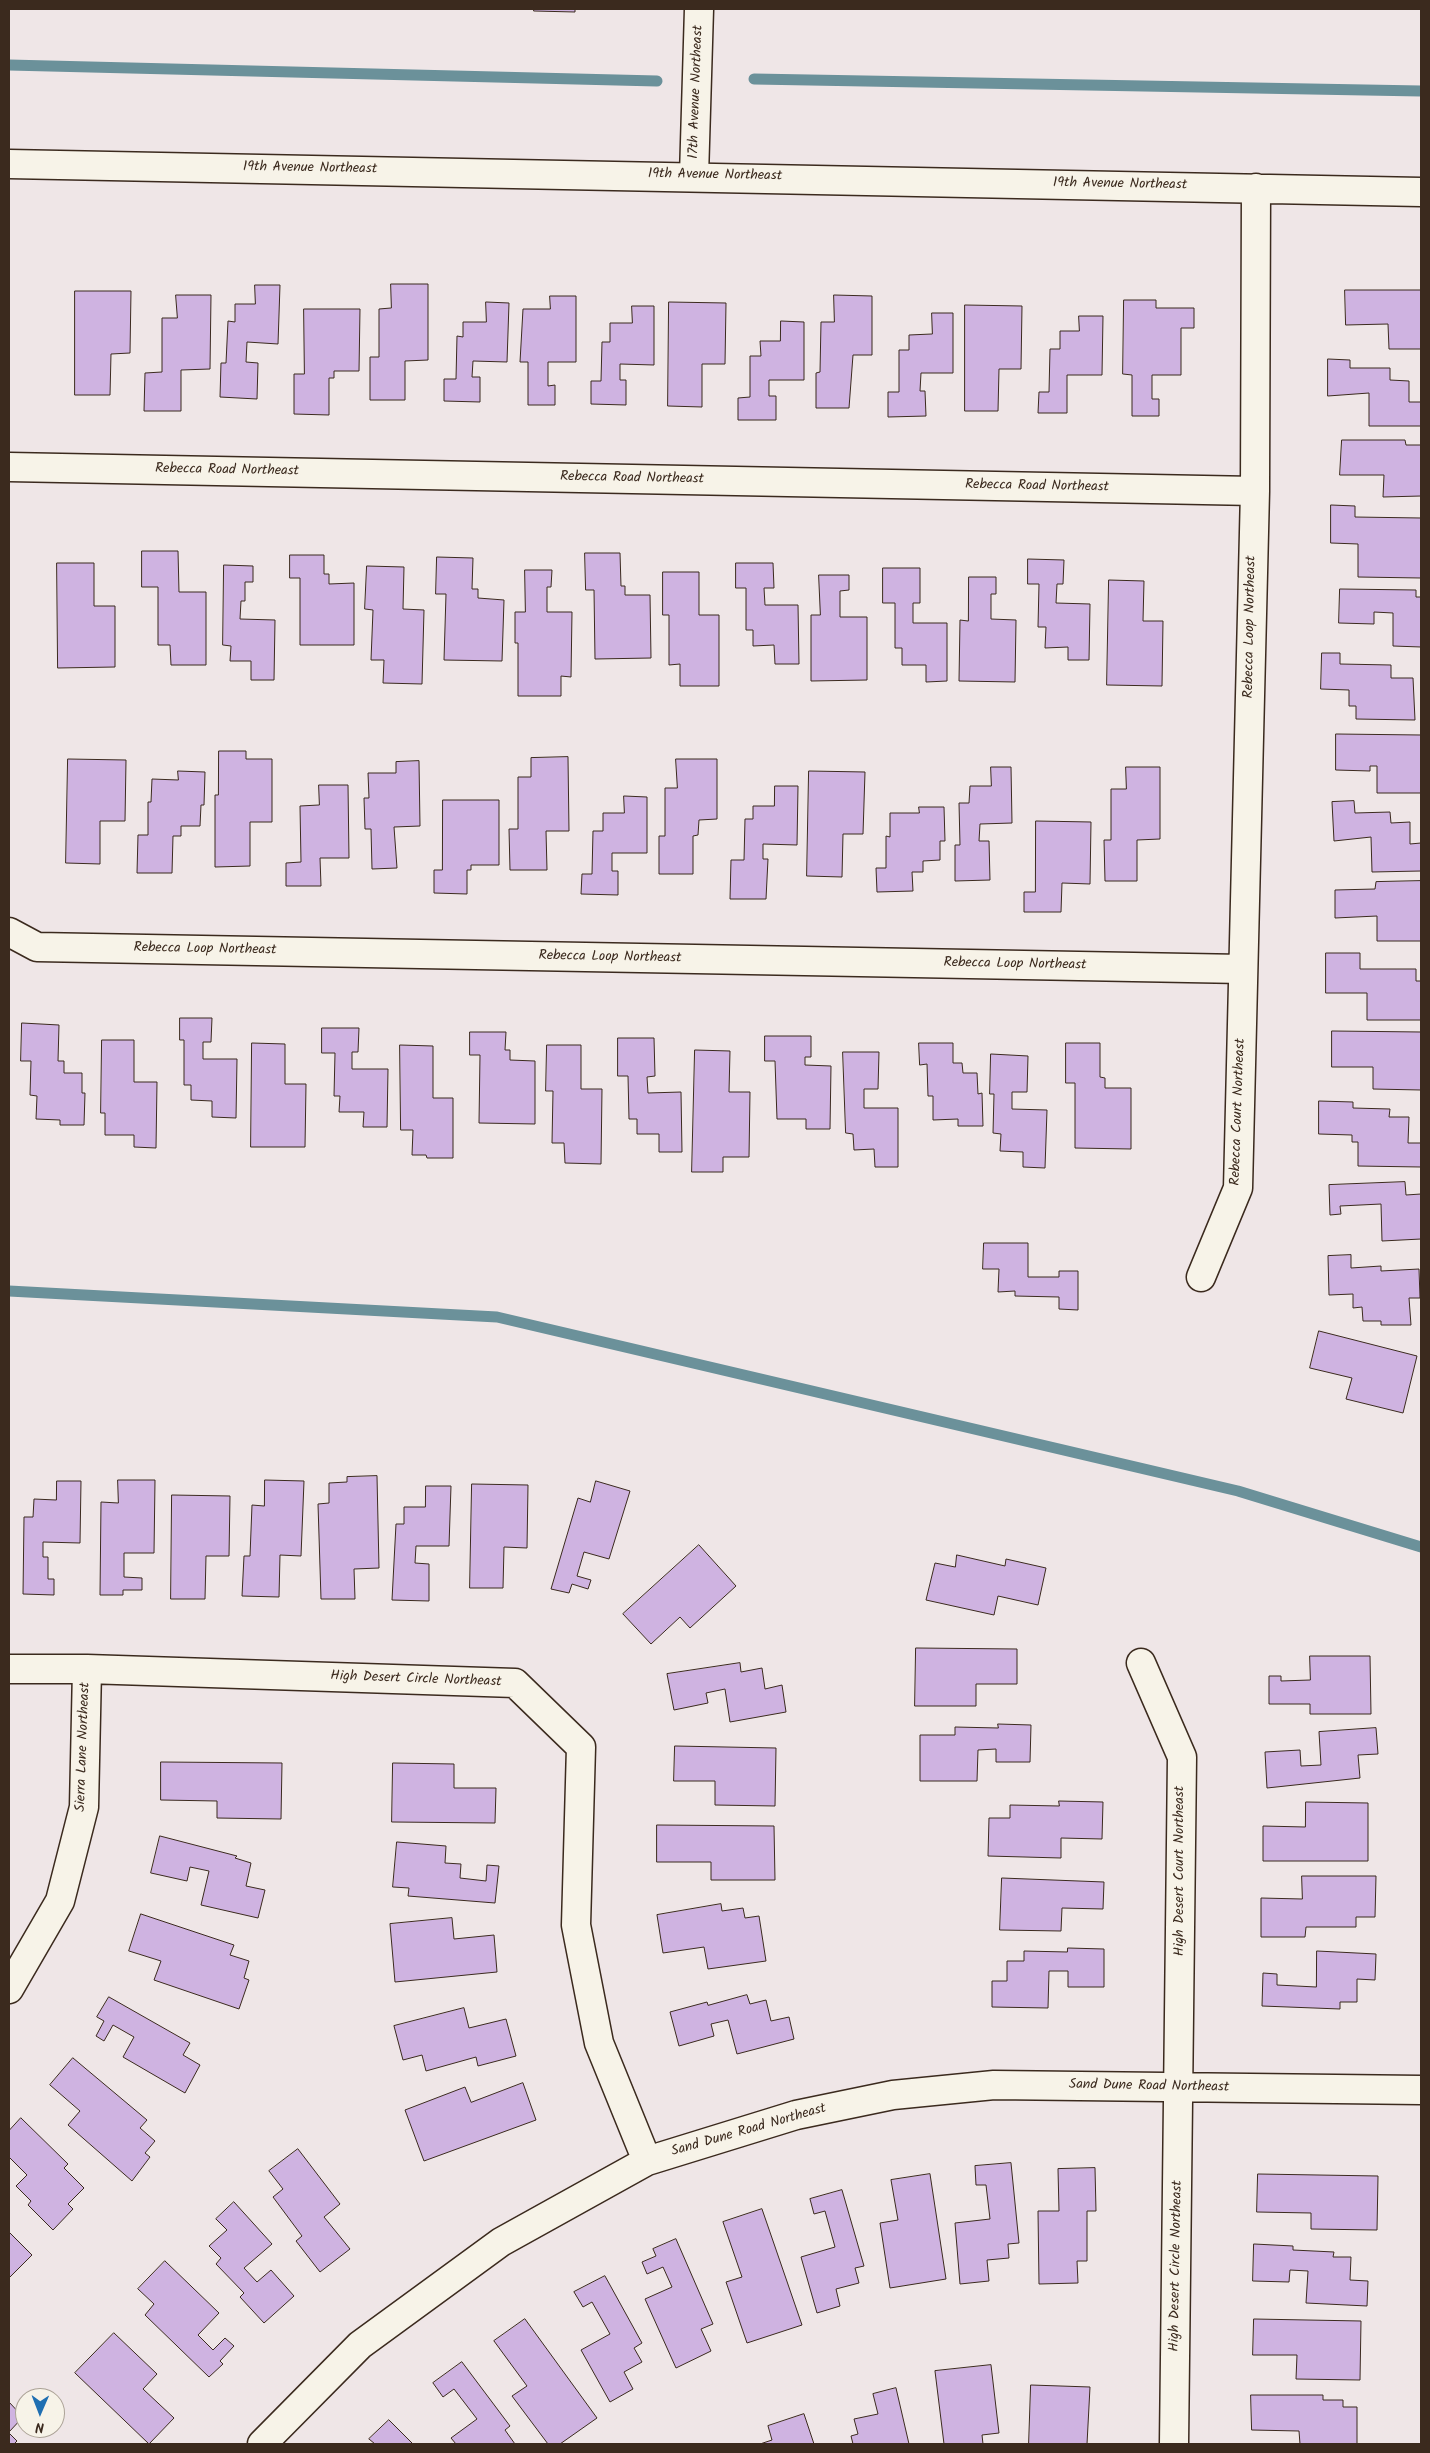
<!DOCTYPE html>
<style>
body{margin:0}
#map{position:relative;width:1430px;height:2453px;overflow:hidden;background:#efe6e7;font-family:Kalam,sans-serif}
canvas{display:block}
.frame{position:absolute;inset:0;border:10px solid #3b2a1e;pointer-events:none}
.north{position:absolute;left:15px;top:2388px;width:50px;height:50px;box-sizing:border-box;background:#f7f3e8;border:1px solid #aca397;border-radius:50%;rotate:181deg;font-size:14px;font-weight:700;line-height:20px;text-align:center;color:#3b2a1e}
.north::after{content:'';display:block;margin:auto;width:18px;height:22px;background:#1f6fb2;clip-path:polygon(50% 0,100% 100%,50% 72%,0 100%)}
</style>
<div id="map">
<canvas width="1430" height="2453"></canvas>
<div class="frame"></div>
<div class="north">N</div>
</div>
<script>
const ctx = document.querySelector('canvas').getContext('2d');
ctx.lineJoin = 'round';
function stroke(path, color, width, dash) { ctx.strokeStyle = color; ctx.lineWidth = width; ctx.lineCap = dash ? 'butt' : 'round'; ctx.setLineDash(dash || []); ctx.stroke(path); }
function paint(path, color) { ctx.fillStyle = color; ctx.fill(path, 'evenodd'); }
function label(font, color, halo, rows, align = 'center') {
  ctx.font = font + ' Kalam,sans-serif'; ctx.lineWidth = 5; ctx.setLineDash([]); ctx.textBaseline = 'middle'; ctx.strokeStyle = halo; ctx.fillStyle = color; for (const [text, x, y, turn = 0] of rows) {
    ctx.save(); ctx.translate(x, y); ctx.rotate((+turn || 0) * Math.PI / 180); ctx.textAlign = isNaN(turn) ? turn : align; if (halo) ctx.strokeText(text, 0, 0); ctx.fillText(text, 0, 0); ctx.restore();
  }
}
const stream = new Path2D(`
 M9,65l648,16
 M754,79l667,12
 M9,1291l488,26 741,174 183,56`);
const building = new Path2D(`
 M534,9h41v3l-41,-1z
 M391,284h37v76l-23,1v39h-35v-43h9v-48l12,-1z
 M255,285h25l-2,59 -31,-2 -1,20 12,1 -1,36 -37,-2 1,-34h5l2,-42 7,1v-18h20z
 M1345,290h76v59h-32l-1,-25 -42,1z
 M75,291h56l-1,62 -19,1 -1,41h-35z
 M176,295h35l-1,74 -29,1v41h-37l1,-38 17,-1v-54h15z
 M834,295l38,1v59h-19l-4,53h-33v-35l4,-1 1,-50h13z
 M550,296h26v66h-28v24l7,-1v20h-27v-43h-8l3,-53h27z
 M1124,300h32v8h38v20h-13v47h-29v24h7v17h-27v-41l-9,-1z
 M486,302l23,1 -2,59 -34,-1 -1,16h8v25l-36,-1v-22h12l1,-43 6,1v-15h23z
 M669,302l57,1 -1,61h-23v43l-34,-1z
 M965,305l57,1 -1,63h-22l-1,42h-33z
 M632,306h22v59l-34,-1v16h6v25l-35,-1v-23h10l1,-39h8v-19h22z
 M304,309h56l-1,62h-25v7h-5v37l-35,-1v-40h10z
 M932,313h21v60h-32l-1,18h5l1,25 -38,1v-25h11v-42h10v-15l23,-1z
 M1079,316h24l-1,59h-35v38h-29l1,-21h10l1,-43h10v-18h19z
 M781,321l23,1v58h-35v16h7v24h-38v-22l12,-1v-41h11l-1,-15h20z
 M1328,359l22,1v8h40v12l19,1v21h12v24h-52v-33l-41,3z
 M1342,440h63l1,5h15v51l-38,1 1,-22h-44z
 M1331,505l24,1v11l66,1v60l-63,-1v-33l-27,-1z
 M142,551h36l1,41h27v73h-35l-1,-20h-12v-58h-16z
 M585,553h35l1,33h4v9h25l1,63 -56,1 -1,-69h-8z
 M290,555h34v19h5v10l25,-1v62h-54v-67h-10z
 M437,557l36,1 -1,31h6v9l26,2 -2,61 -58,-1 2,-66h-10z
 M1028,559l36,1 -1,24h-6l-1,19 34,1 -1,56h-21v-13l-23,1 1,-21h-8l1,-43h-11z
 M57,563h37v43h21v61l-57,1z
 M736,563h37l1,25h-10l1,17h33l1,59h-24l-1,-19 -21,1v-16h-7v-42h-10z
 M224,565l29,1v16h-8v19h-4l-1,18 35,1 -1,60h-23v-19h-21l1,-15 -8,-1z
 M367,566l37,1 -1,42 21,1 -2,74 -39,-1 1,-23h-13l2,-50 -8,-1z
 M883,568h37v35h-7v20h34v58l-21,1v-17h-24v-17h-7v-45h-12z
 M525,570h27l-1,17h-4v25h25l-1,65 -10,-1v20h-43v-53h-3v-31h10z
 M663,572h36v43h20v71h-39v-22l-11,1v-50h-6z
 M819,575h30v15l-9,1v26h27v63l-56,1v-66h9z
 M969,577h27v17h-5v25l25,1 -1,62 -56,-1 1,-61 8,1z
 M1109,580l35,1 -1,40h20l-1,65 -55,-1z
 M1340,589l76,1v7h5v50l-28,-1v-33l-19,-1v12l-35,-1z
 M1322,653h18v11l51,1v13h22l2,42 -59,-1v-13h-7v-16l-28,-1z
 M1336,734l85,1v58h-44v-27h-7v5l-34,-1z
 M219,751h27v8h26v63h-22v44l-35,1v-72h3z
 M568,757l1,74h-23l1,39h-37l-1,-41h9v-52h13v-19z
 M68,759l58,1 -1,61h-25v43l-34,-1z
 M676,759h41v60l-18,1 -1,15 -5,1v38h-34v-38h6v-48h12z
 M419,761l1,65 -26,1 3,41 -25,1 -1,-40h-6l-1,-31h5l-1,-25h28v-11z
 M991,767h20l1,56 -32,1 -1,17h10l1,39 -35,1v-36h5l-1,-42h10l1,-17h21z
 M1126,767h34v72l-23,1v41h-32l-1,-41h7v-51h15z
 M178,771l27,1 -1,33h-3l-1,21h-19v10h-8l-1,37h-35l1,-38h10v-33h3l1,-23 26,1z
 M809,771l56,1 -2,62h-20l-1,43 -35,-1z
 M319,785h29l1,73h-29l1,28h-35v-23l15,-1 -1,-56 19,-1z
 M775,786h23l-1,59 -34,-1v15h5l-2,40h-36l1,-39h13l1,-41h8v-13h21z
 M624,796l23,1v56h-35v18h6v24l-37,-1 1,-20h10l1,-43h10v-18h21z
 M443,800h56v65h-28v5h-4v24l-33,-1v-23h8z
 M1354,801l1,12 35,-1 1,11 19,-1v22l11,-1v28l-49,1 -1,-35 -37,4 -2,-39z
 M919,807h25l1,34h-5v19l-17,1v11h-11l1,19 -36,1 -1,-24h10v-32l4,1v-24h29z
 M1036,821l55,1 -1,62 -28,-1 -1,29h-37v-20h11z
 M1421,881v60h-44v-25l-42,2v-28l40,-1 1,-7z
 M1326,953h34v16h56v12h5v39h-54v-27h-41z
 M180,1018h32l-1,24h-8v17h34l-1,59 -24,-1v-16l-21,-1v-15h-7v-45h-4z
 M22,1023l37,2 -1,36h6v12h18v20h3l-1,32h-24v-5l-24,-1 1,-23 -7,-1 1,-34h-10z
 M322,1028h37l-1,24h-6v17h36l-1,58h-24l1,-15h-25l1,-16h-6l1,-43h-13z
 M1332,1031l89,1v58l-48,-1v-22h-41z
 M470,1032h36l-1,18h5v10l25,1v63l-56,-1 1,-68h-10z
 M765,1036h46v21h-6v8l26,1 -1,63h-24v-10h-29l-2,-58h-10z
 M618,1038h36l1,38 -8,1 1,16 33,-1 1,60h-23v-18h-22v-15h-8l-1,-43h-10z
 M102,1040h32v42h23l-1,66 -22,-1v-12h-29v-22h-4z
 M252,1043l33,1v40h21l-1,63h-54z
 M919,1043h34v20h9l1,10h14l1,21 4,-1 1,33h-25v-7l-25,1v-24h-5l-1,-32 -7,1z
 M1066,1043h34v34l5,1v10h26v61l-56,-1v-65h-9z
 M400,1045l33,1v52h20v60h-26l-1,-3h-14l1,-25h-12z
 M547,1045h34v44h21l-1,75 -36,-1 -1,-20h-12l1,-52h-7z
 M695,1050l35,1 -1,41h21l-1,65h-26v15h-31z
 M843,1052h36l-1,37h-14v19h34v59h-23l-1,-18 -20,1 -1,-16 -7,-1z
 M991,1054l37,2 -1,36h-15v17l35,1 -2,58 -22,-1v-15l-23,-1 1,-17 -8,-1 1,-39h-4z
 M1319,1101l34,1v6l37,1 -1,8h20l-1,26h13v24l-63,-1v-24h-6v-7l-33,-1z
 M1405,1182l1,13 15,-1v45l-39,2 -1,-37 -41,2 1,8 -11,1 -1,-30z
 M984,1243h44v34h31v-6h19v39l-19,-1v-12l-44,-1v-5l-17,1 1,-23h-16z
 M1351,1255v13l30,-2v5l38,-2 1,29h-11l2,27h-30v-4h-18l-1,-14 -9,1v-14l-24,1 -1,-39z
 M1319,1331l98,25 -14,57 -57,-14 6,-21 -42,-10z
 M377,1476l2,92 -25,1 1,30h-34l-3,-95 11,-1v-20l18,-1v-5z
 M118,1480h37l-1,73h-30v24l18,1v12h-19v5h-23l1,-93 17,1z
 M265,1480l39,1 -3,75 -21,-1 -1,42 -37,-1 2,-40h6l2,-51 12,1z
 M57,1481h24l-1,62 -37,-1v15h5v22h6v16l-31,-1 1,-77h9l1,-18 22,1z
 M596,1481l34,10 -21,68 -25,-7 -7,24 14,4 -3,9 -16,-5 -3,9 -18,-4 27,-91 12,4z
 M472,1484l56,1 -1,63 -23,-1 -1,41h-33z
 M426,1486h25l-2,60h-33l-1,17 14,1v37l-37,-1 4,-76h8v-17h21z
 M172,1495l58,1 -1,60h-23l-1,43h-34z
 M699,1545l37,41 -46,42 -10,-11 -29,27 -28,-30z
 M957,1555l48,11 1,-7 40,9 -8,37 -40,-9 -4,19 -68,-15 9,-37 20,4z
 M916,1648l101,1v35h-41v22h-61z
 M1310,1656h60l1,58h-61v-10h-41v-28h12v5l29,-1z
 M740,1663l1,9 21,-4 3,21 17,-4 4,27 -56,10 -5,-33 -19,4 2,10 -34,7 -7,-36z
 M998,1724l33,1 -1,37h-34v-13l-18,1 -1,31h-57v-46h35v-8l43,1z
 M1376,1728l2,26 -20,1 2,23 -93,10 -2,-36 35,-2 1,16 20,-1 -2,-33z
 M675,1746l101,2 -1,58 -60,-1v-24h-41z
 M161,1762l121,1 -1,56 -64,-1v-17l-56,-1z
 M393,1763l61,1v24h42l-1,35 -103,-1z
 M1059,1801l44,1 -1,37 -41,-1v20l-73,-2 1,-38h21v-13l49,1z
 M1306,1802l62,1v58h-105v-35l42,1z
 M657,1825l117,1 1,54h-64v-18h-54z
 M160,1836l77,20 -2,2 16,5 -5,23 19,4 -7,28 -57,-13 8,-34 -19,-4 -3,14 -36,-8z
 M397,1842l49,4 -1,17 16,1 -1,14 26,3 1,-16 12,1 -4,37 -87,-7 1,-8 -16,-1z
 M1302,1876h74l-1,41h-19v10h-50l-1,10h-44v-39l41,1z
 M1002,1878l102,4 -1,27 -41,-1 -1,23 -61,-1z
 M721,1904l1,7 21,-3 2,10 14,-2 7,45 -58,8 -4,-22 -41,6 -6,-38z
 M141,1914l93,31 -4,10 19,6 -5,17 5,2 -10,29 -85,-29 7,-19 -32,-10z
 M452,1918l2,21 40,-4 3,37 -102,10 -5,-58z
 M1068,1948l36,1v38h-36v-16h-19l-1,37 -56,-1v-26h15v-20h17v-10l43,1z
 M1317,1951l59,3 -1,26 -18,-1v23h-17v7l-78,-3 1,-33 14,1v11l39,2z
 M747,1995l3,9 16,-4 5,21 18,-4 5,22 -57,15 -9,-34 -17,4 3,12 -35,10 -9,-34 37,-10 1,3z
 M109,1997l81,46 -7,12 17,10 -15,28 -62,-36 11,-20 -21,-12 -9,16 -8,-5 8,-15 -7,-4z
 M464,2008l5,20 37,-9 10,37 -38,10 -2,-9 -50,14 -4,-16 -19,5 -9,-34z
 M73,2058l74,62 -7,8 15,13 -10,12 5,4 -18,24 -64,-56 12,-14 -30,-26z
 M523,2083l13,37 -112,41 -19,-51 60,-23 6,15z
 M21,2118l47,46 -4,4 20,20 -16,16 5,5 -20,21 -25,-25 3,-4 -15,-15 11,-11 -18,-18v-26z
 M298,2149l42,55 -16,13 26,32 -30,23 -24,-31 6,-5 -29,-39 10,-8 -14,-18z
 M1011,2163l8,80 -11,1 1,14 -22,2 2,21 -29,3 -5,-61 35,-4 -4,-34h-10l-1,-19z
 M1095,2168l1,43h-9v50h-10l1,22 -39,1 -1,-73h21l-1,-42z
 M930,2174l16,105 -56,9 -10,-65 18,-3 -7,-40z
 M1258,2174l120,2 -1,54 -66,-1v-16l-54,-1z
 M842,2190l22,76 -9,2 4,15 -23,6 4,17 -23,7 -16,-56 34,-10 -10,-36 -11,3 -4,-15z
 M234,2202l38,42 -28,24 13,14 14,-12 23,26 -30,27 -24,-26 4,-4 -28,-29 5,-6 -12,-12 18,-16 -11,-11z
 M762,2209l40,116 -55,18 -21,-61 16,-5 -19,-55z
 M9,2232l23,23 -23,23z
 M676,2239l37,85 -12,5 10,22 -35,17 -31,-69 27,-12 -9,-20 -16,7 -5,-12 14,-6 -3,-7z
 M1254,2244l39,2v4l41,2 -1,5h18l-1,23 18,1 -1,25 -61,-3 2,-32 -18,-1 -1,12 -36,-1z
 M165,2261l54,52 -21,22 15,15 12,-12 9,8 -14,15 3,3 -14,13 -64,-62 9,-11 -16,-15z
 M605,2276l37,67 -8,5 8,14 -18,10 9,17 -23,13 -29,-52 29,-16 -18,-32 -9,5 -9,-15z
 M525,2319l72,99 -37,26h-12l-36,-48 15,-10 -33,-45z
 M1254,2319l107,2 -1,59 -64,-1 1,-24h-44z
 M114,2333l43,41 -14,15 31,29 -25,26 -74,-71z
 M462,2362l48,64 -5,4 10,14h-59l-5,-6 26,-19 -23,-30 -11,8 -10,-14z
 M991,2365l8,68 -17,2 1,9h-39l-9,-73z
 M1031,2385l59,2 -3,57h-58z
 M896,2388l13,56h-56l-2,-8 7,-2 -4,-15 24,-5 -5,-20z
 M1251,2395h72v5h20v7h14v37h-57l-1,-13 -47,-1z
 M9,2402l14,15 -14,15z
 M804,2414l10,30h-54l12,-4 -4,-14z
 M389,2420l24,24h-38l-6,-5z
 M9,2433l8,8 -3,3h-5z`);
const street = new Path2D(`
 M9,164l1412,28
 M9,467l1246,24
 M9,932l28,15 1206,22
 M1201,1277l37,-89 17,-697 1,-303
 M1141,1663l41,94 -8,687
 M9,1669h78l428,14 66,64 -5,178 23,118 48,118
 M9,1989l51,-88 24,-94 3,-138
 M262,2444l98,-99 141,-103 146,-81 149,-46 97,-20 101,-10 427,5`);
const secondary = new Path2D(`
 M694,176l5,-167`);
const streetNames = [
 ["17th Avenue Northeast",697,92,-88],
 ["19th Avenue Northeast",310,169,1],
 ["19th Avenue Northeast",715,176,1],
 ["19th Avenue Northeast",1120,185,1],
 ["Rebecca Road Northeast",227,471,1],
 ["Rebecca Road Northeast",632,479,1],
 ["Rebecca Road Northeast",1037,487,1],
 ["Rebecca Loop Northeast",1251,627,-89],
 ["Rebecca Loop Northeast",205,950,1],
 ["Rebecca Loop Northeast",610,958,1],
 ["Rebecca Loop Northeast",1015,965,1],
 ["Rebecca Court Northeast",1239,1112,-88],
 ["High Desert Circle Northeast",416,1680,2],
 ["Sierra Lane Northeast",84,1747,-88],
 ["High Desert Court Northeast",1181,1871,-90],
 ["Sand Dune Road Northeast",1149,2087,1],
 ["Sand Dune Road Northeast",749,2131,-16],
 ["High Desert Circle Northeast",1177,2266,-89]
];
stroke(stream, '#6b919a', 11);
paint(building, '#cfb3e1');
stroke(building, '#3b2a1e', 1);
stroke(street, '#3b2a1e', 31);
stroke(secondary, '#3b2a1e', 31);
stroke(street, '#f7f3e8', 28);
stroke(secondary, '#f7f3e8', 28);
label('14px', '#3b2a1e', '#f7f3e8', streetNames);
</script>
